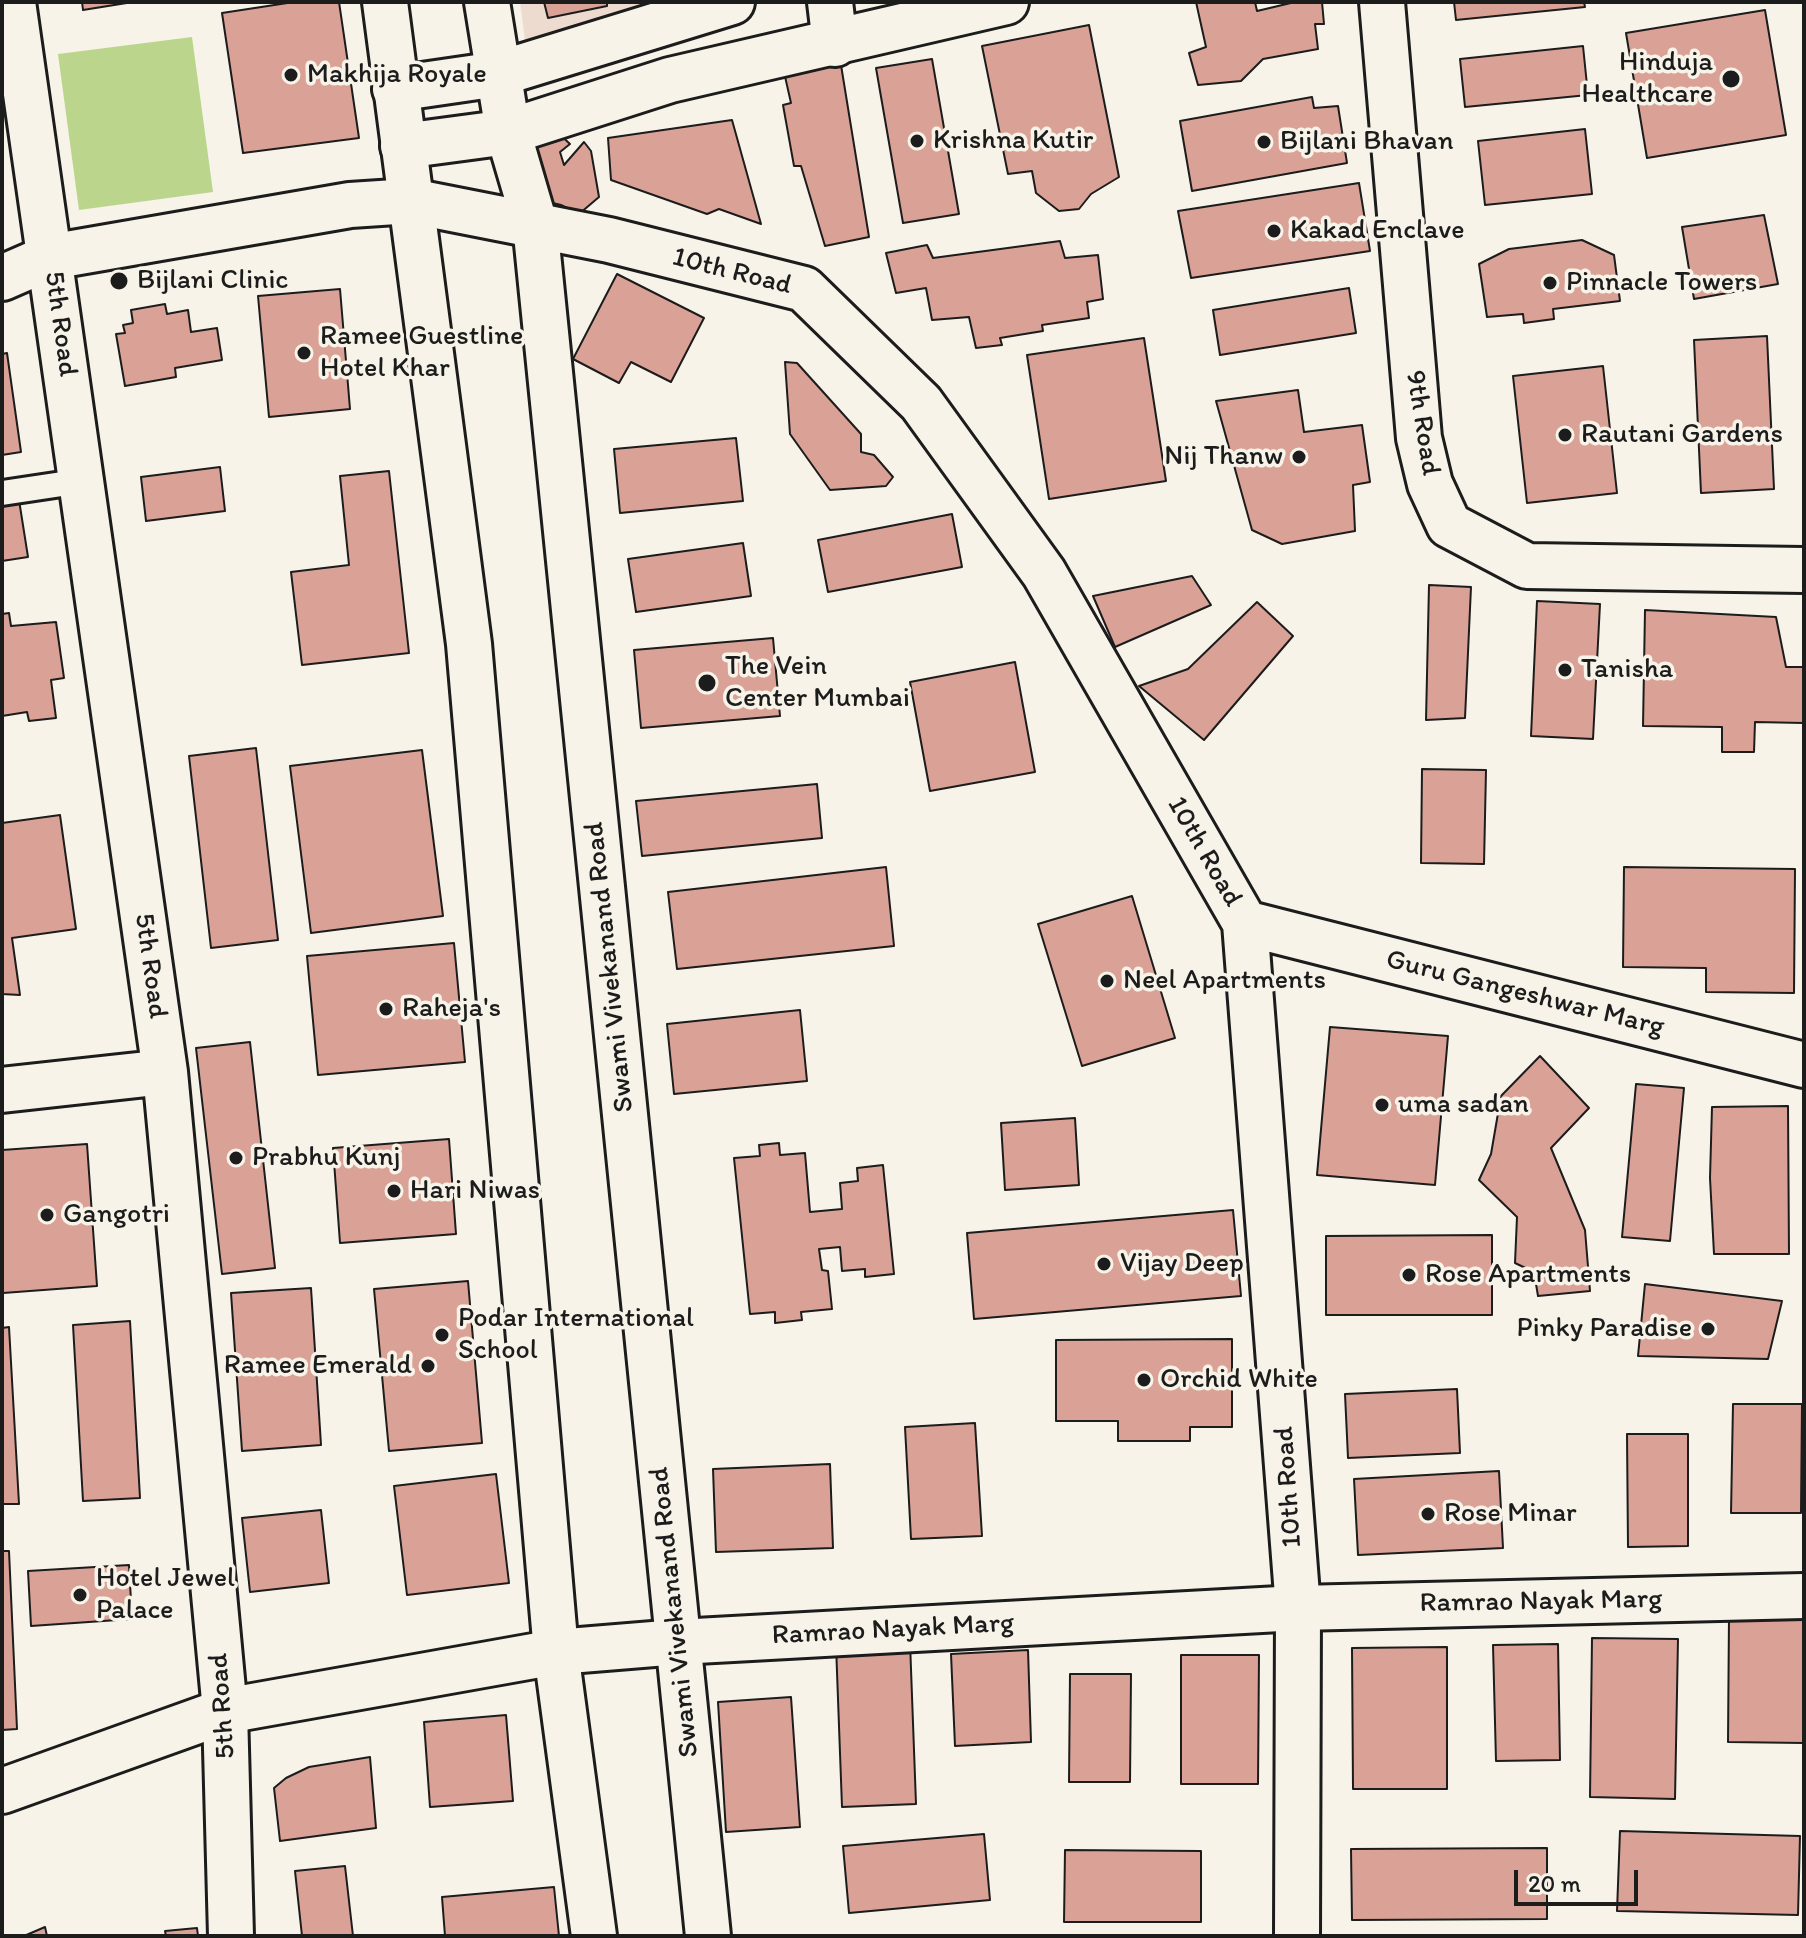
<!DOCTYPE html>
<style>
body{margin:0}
#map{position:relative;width:1806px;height:1938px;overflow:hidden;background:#f7f3e8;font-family:Itim,sans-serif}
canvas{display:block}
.frame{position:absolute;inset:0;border:4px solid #1c1c1c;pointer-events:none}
.scale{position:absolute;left:1514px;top:1870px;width:124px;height:36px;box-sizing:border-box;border:4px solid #1c1c1c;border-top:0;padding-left:10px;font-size:24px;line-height:28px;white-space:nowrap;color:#1c1c1c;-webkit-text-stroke:6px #f7f3e8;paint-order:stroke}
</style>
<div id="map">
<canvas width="1806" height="1938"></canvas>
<div class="frame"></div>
<div class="scale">20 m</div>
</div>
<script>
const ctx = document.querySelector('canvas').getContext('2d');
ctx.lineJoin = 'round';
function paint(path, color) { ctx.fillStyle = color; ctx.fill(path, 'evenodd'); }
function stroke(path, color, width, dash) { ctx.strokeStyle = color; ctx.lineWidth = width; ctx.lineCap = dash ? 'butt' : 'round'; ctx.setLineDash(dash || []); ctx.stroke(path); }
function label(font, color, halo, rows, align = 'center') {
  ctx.font = font + ' Itim,sans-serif'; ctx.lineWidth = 7; ctx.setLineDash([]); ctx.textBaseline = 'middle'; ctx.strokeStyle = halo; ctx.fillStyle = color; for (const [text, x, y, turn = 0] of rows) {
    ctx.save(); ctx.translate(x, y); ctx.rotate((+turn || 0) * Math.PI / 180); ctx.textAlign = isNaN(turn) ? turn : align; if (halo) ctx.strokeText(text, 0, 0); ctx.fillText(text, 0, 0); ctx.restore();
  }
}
const built = new Path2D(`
 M520,2h161l-156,39z`);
const green = new Path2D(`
 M192,37l21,155 -134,18 -21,-156z`);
const building = new Path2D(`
 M82,2h51l-50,8z
 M294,2h45l20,136 -116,15 -21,-140z
 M544,2h63v4l-59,12z
 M1196,2h59l2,9 38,-9h27l2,22h-9l3,25 -55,10 -22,22 -43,4 -9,-32 17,-6z
 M1454,2h130l1,5 -129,13z
 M1765,10l21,125 -139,23 -21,-125z
 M1089,25l30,152 -28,17 -12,15 -20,2 -23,-18 -4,-22 -24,3 -26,-128z
 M1583,46l5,49 -123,12 -5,-48z
 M932,59l27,155 -56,9 -27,-155z
 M841,65l28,172 -44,9 -24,-80h-7l-11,-61 8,-2 -7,-31z
 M1312,97l2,11 24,-2 9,57 -155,28 -12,-70z
 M732,120l29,104 -42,-15 -12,5 -96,-34 -3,-42z
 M1585,129l7,65 -107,11 -7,-64z
 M555,130l15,14 -10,8 4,13 20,-23 7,9 8,46 -20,17 -18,-9 -29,-7 2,-57z
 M1359,183l11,68 -179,27 -13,-67z
 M1764,215l14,69 -84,15 -12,-72z
 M1582,240l32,15 6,46 -67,8 1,10 -30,4 -1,-9 -36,3 -8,-53 30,-15z
 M1060,241l5,17 33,-3 5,44 -16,3 2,16 -47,7 1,6 -43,7 2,7 -26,3 -7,-31 -37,3 -6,-32 -30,5 -10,-40 41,-8 6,13z
 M617,274l87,44 -33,64 -40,-20 -12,21 -46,-24z
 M1349,288l7,45 -136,22 -7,-45z
 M340,289l10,120 -81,8 -11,-121z
 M165,304l2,10 21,-4 3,22 26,-4 5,32 -47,8 1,9 -51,9 -9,-52 9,-1 -2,-8 10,-2 -2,-13z
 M1767,336l7,153 -73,4 -7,-153z
 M1144,338l22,143 -117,18 -22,-144z
 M7,353l14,99 -19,3v-101z
 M785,362l12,1 64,71v18l13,3 19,22 -7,9 -56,4 -40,-56z
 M1603,366l14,127 -90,10 -14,-127z
 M1298,390l6,42 58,-7 8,57 -17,3 2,46 -73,13 -30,-14 -36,-129z
 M736,438l7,63 -123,12 -6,-64z
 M220,467l5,44 -79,10 -5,-44z
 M389,471l20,182 -107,12 -11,-93 58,-7 -9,-89z
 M19,500l9,57 -26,4v-59z
 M952,514l10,53 -134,25 -10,-52z
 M743,543l8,53 -115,16 -8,-53z
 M1192,576l19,29 -96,42 -22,-51z
 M1429,585l42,2 -6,131 -39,2z
 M1537,601l63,3 -7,135 -62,-3z
 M1257,602l36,34 -89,104 -65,-54 49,-17z
 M1645,610l131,7 10,50h18v56l-49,-1 -1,30h-32v-25l-79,-1z
 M9,613l2,13 45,-4 8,56 -13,2 5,38 -27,3 -2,-9 -25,4v-102z
 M773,638l7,78 -139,12 -7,-78z
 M1015,662l20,110 -105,19 -20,-109z
 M256,748l22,192 -67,8 -22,-192z
 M422,750l21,166 -132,17 -21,-167z
 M1422,769l64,1 -2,94 -63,-1z
 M817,784l5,54 -180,18 -6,-55z
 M60,815l16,114 -64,9 8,57 -18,-1v-171z
 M886,867l8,79 -217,23 -9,-77z
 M1624,867l171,2 -1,124 -88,-1v-24l-83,-1z
 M1132,896l43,142 -93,28 -44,-142z
 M454,943l11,119 -147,13 -11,-119z
 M800,1010l7,71 -133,13 -7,-70z
 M1330,1027l118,9 -13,149 -118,-10z
 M250,1042l25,226 -53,6 -26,-226z
 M1540,1056l49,52 -38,40 34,82 5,61 -52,5 -4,-24 -19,-9 2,-46 -38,-37 12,-26 10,-58z
 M1636,1084l48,4 -14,153 -48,-4z
 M1788,1106l1,148h-75l-4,-76 2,-71z
 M1075,1118l4,67 -74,5 -4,-67z
 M449,1139l7,95 -116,9 -7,-95z
 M779,1143l1,12 25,-2 5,59 32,-3 -2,-26 18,-2 -1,-13 26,-3 11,109 -29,3v-8l-23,2 -2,-24 -21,2 3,21 6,1 4,38 -31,3 1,8 -27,3v-11l-25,2 -16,-156 26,-2 -1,-11z
 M87,1144l10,142 -94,7 -1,-143z
 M1233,1210l8,86 -267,23 -7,-86z
 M1492,1235v80h-166v-79z
 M468,1281l14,162 -93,8 -15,-162z
 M1645,1284l137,17 -14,58 -130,-3z
 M311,1288l10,157 -79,6 -11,-158z
 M130,1321l10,177 -57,3 -10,-176z
 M9,1327l10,177h-17v-176z
 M1232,1339v88h-42v14h-72v-20h-62v-81z
 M1457,1389l3,64 -112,5 -3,-64z
 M1733,1404h69l-1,109h-70z
 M975,1423l7,113 -71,3 -6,-112z
 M1627,1434h61v112l-60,1z
 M830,1464l3,84 -117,4 -3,-83z
 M1499,1471l4,77 -145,7 -4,-76z
 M496,1474l13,109 -102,12 -13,-109z
 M321,1510l8,73 -79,9 -8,-74z
 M2,1551h7l8,178 -15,1z
 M129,1565l3,54 -101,7 -3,-55z
 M1729,1615h75v128l-76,-1z
 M1592,1638l86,1 -3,160 -85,-2z
 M910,1642l6,162 -74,3 -6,-162z
 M1558,1644l2,116 -64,1 -3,-116z
 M1447,1647v142h-94l-1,-141z
 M1028,1650l3,92 -76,4 -4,-92z
 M1181,1655h78l-1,129h-77z
 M1070,1674h61l-1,108h-61z
 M791,1697l9,130 -74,5 -8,-130z
 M506,1715l7,86 -83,6 -6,-85z
 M370,1757l6,71 -96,13 -6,-53 12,-10 23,-11z
 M1620,1831l180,5 -2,79 -181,-4z
 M984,1834l6,66 -141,13 -6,-67z
 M1547,1848v71l-195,1 -1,-71z
 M1065,1850l136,1v71h-137z
 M345,1866l8,70h-51l-7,-65z
 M554,1887l5,49h-114l-3,-39z
 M45,1927l2,9h-23z
 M197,1928l1,8h-32l-1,-5z`);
const lane = new Path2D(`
 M2,493l80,-12`);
const street = new Path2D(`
 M13,2l152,1070 60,639 6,225
 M830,2l5,42
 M1382,2l37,436 11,46 19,41 78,41 277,4
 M411,201l198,39 195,49 117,114 123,170 201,350 53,685 -1,328
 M1245,923l559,142
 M2,1090l163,-18`);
const secondary = new Path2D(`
 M395,89l103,-15 234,-72
 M403,146l105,-14 162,-52 336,-78
 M2,278l48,-21 300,-52 61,-4
 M2,1791l223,-80 331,-59 122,-10 620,-34 506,-12`);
const primary = new Path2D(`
 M385,2l84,642 87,1008 38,284
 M487,2l21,130 27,92 173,1712`);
const markers = [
 [291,75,8,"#1c1c1c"],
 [1731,79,10,"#1c1c1c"],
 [917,141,8,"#1c1c1c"],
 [1264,142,8,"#1c1c1c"],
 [1274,231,8,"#1c1c1c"],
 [119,281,10,"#1c1c1c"],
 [1550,283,8,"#1c1c1c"],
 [304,353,8,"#1c1c1c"],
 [1565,435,8,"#1c1c1c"],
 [1299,457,8,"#1c1c1c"],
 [1565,670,8,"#1c1c1c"],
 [707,683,10,"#1c1c1c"],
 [1107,981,8,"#1c1c1c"],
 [386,1009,8,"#1c1c1c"],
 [1382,1105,8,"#1c1c1c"],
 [236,1158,8,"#1c1c1c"],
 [394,1191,8,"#1c1c1c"],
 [47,1215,8,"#1c1c1c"],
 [1104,1264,8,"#1c1c1c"],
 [1409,1275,8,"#1c1c1c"],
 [1708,1329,8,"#1c1c1c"],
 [442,1335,8,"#1c1c1c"],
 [428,1366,8,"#1c1c1c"],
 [1144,1380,8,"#1c1c1c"],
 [1428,1514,8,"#1c1c1c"],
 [80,1595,8,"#1c1c1c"]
];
const poiNames = [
 ["Hinduja",1713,63,"right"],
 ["Healthcare",1713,95,"right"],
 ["Makhija Royale",307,75],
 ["Krishna Kutir",933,141],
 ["Bijlani Bhavan",1280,142],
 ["Kakad Enclave",1290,231],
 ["Bijlani Clinic",137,281],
 ["Pinnacle Towers",1566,283],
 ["Ramee Guestline",320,337],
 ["Hotel Khar",320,369],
 ["Rautani Gardens",1581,435],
 ["Nij Thanw",1283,457,"right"],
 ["The Vein",725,667],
 ["Center Mumbai",725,699],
 ["Tanisha",1581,670],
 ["Neel Apartments",1123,981],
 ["Raheja's",402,1009],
 ["uma sadan",1398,1105],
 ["Prabhu Kunj",252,1158],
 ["Hari Niwas",410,1191],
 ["Gangotri",63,1215],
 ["Vijay Deep",1120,1264],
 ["Rose Apartments",1425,1275],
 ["Podar International",458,1319],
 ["School",458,1351],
 ["Pinky Paradise",1692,1329,"right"],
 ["Ramee Emerald",412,1366,"right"],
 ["Orchid White",1160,1380],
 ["Rose Minar",1444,1514],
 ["Hotel Jewel",96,1579],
 ["Palace",96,1611]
];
const streetNames = [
 ["10th Road",732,272,14],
 ["5th Road",60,324,82],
 ["9th Road",1422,423,81],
 ["10th Road",1204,852,60],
 ["5th Road",150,966,82],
 ["Swami Vivekanand Road",610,967,-96],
 ["Guru Gangeshwar Marg",1525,994,14],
 ["10th Road",1289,1487,-94],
 ["Ramrao Nayak Marg",1541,1602,-1],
 ["Swami Vivekanand Road",675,1612,-96],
 ["Ramrao Nayak Marg",893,1630,-3],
 ["5th Road",223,1706,-94]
];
paint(built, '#eedbcf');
paint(green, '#bbd58d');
paint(building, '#daa296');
stroke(building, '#1c1c1c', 2);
stroke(lane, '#1c1c1c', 30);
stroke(street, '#1c1c1c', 50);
stroke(secondary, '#1c1c1c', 50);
stroke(primary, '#1c1c1c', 50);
stroke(lane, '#f7f3e8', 24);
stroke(street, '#f7f3e8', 44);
stroke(secondary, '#f7f3e8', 44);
stroke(primary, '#f7f3e8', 44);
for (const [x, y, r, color] of markers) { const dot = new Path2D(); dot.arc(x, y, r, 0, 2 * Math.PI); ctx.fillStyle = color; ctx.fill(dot); stroke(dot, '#f7f3e8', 3); }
label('28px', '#1c1c1c', '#f7f3e8', poiNames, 'left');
label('28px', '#1c1c1c', '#f7f3e8', streetNames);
</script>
